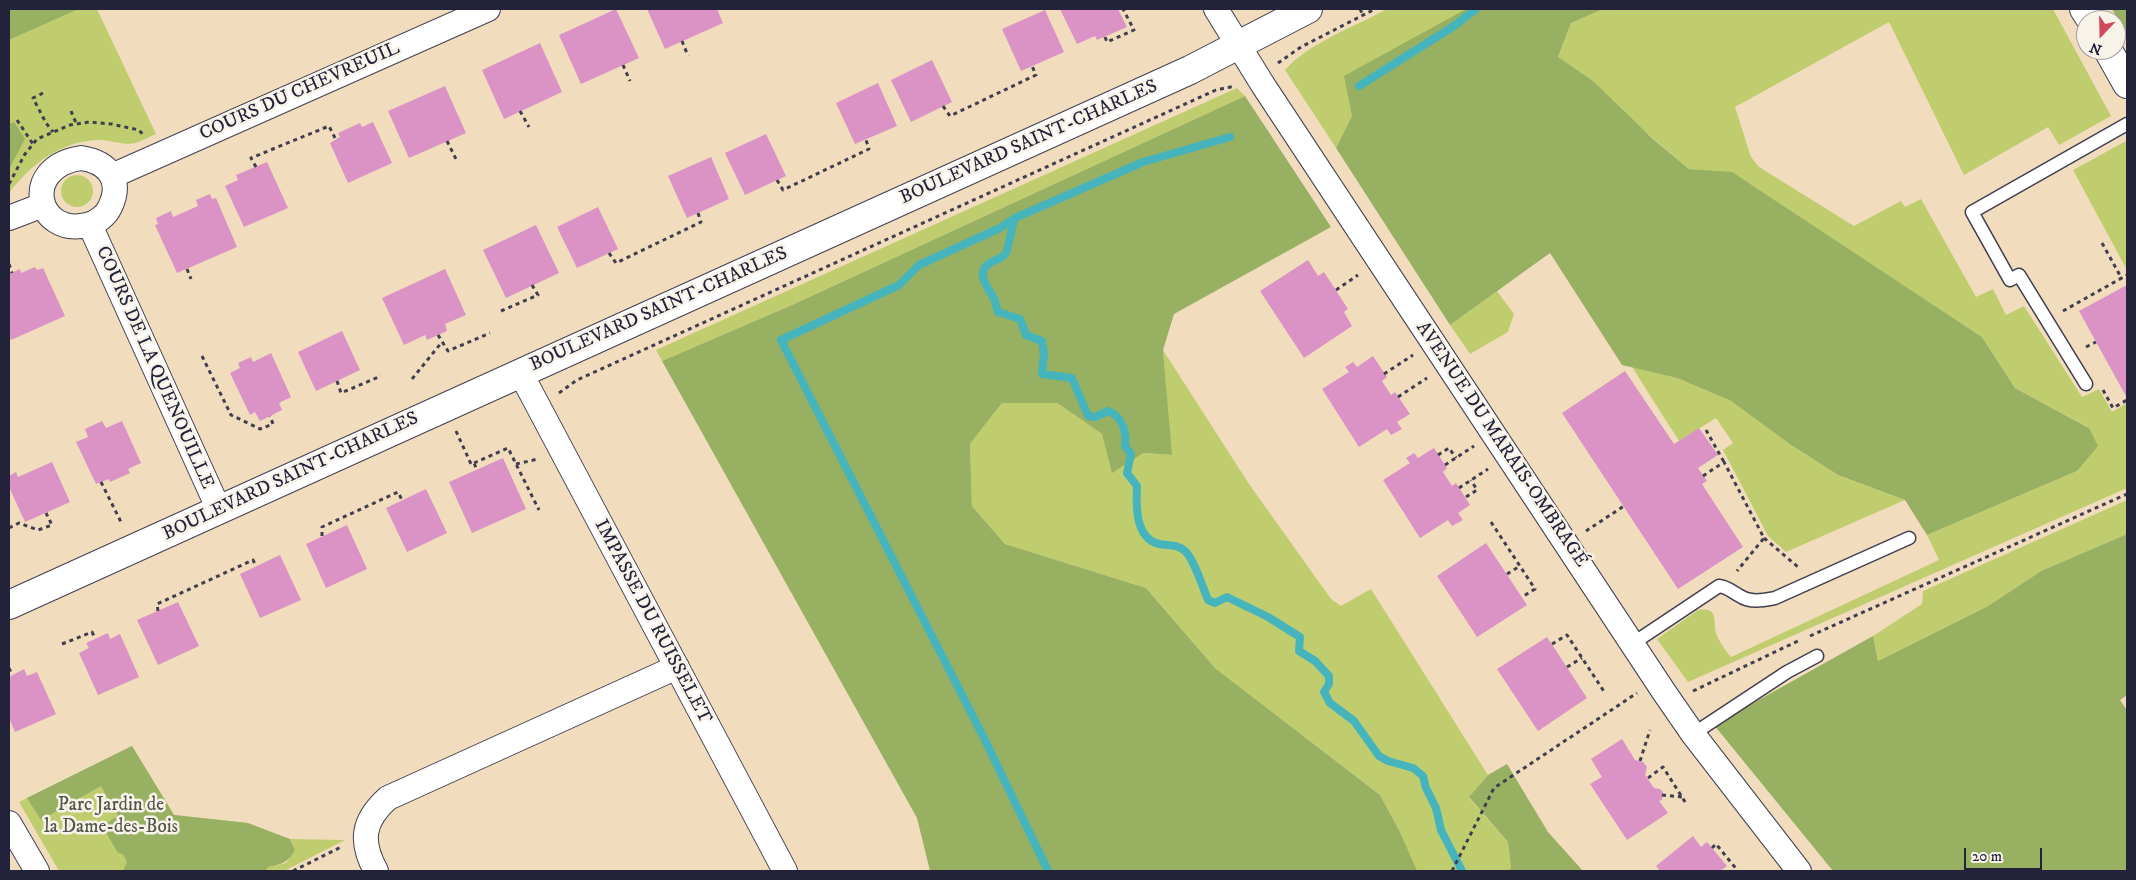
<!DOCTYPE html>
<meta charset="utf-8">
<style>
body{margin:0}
#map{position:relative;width:2136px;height:880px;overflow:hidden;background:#f1ddbe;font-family:"IM FELL DW Pica",serif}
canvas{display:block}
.frame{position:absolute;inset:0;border:10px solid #22223b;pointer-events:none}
.north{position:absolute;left:2076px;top:10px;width:50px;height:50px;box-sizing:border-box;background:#f7f3e8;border:1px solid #a29fa3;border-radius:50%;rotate:201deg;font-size:14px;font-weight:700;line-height:20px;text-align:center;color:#22223b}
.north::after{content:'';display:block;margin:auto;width:18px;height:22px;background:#d1495b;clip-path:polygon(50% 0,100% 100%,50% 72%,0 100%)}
.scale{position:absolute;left:1964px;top:848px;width:78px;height:22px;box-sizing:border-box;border:2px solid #22223b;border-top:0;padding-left:6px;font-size:15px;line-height:18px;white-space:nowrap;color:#22223b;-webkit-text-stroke:4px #f7f3e8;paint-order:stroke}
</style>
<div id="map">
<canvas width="2136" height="880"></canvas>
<div class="frame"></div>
<div class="north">N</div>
<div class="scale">20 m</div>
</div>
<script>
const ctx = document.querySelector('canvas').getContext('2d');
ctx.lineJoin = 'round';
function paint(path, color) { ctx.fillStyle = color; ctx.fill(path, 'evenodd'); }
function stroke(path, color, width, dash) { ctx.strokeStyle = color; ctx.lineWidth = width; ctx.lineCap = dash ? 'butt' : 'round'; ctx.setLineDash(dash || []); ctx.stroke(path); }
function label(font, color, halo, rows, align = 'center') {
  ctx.font = font + ' "IM FELL DW Pica",serif'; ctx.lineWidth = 5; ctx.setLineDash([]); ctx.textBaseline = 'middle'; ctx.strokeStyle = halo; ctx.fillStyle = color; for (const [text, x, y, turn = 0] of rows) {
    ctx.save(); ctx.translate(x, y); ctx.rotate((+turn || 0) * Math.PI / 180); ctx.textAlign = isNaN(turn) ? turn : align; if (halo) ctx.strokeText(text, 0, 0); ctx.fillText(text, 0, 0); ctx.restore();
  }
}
const green = new Path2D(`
 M79,9h18l59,125c-7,3 -14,7 -21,9 -11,3 -24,-3 -35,-3 -38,0 -70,25 -91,53v-153z
 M1387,9h79l-75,43 -39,64 -16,32 -51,-78c25,-28 69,-43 102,-61z
 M1603,9h450l58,107 -52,29 -11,-18 -84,48 -75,-153 -154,85 16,50 8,10 95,59 47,-25 4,6 16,-8 55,98 17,-8 13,26 18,-9 58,91 17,-8 13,23 15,-9v85l-439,194 -31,-43 41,-29c21,-3 15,10 18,23 2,7 10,18 15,24l208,-97 -12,-25 150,-64 11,-44 -73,-39 -33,-51 -250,-164 -43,-4 -131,-112 13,-34z
 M1237,88l8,8 -453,209 -130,56 -6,-11z
 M2126,141l1,3v126l-54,-100z
 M61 191a16 16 0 1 1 32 0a16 16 0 1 1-32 0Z
 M1497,291l17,23 -6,18 -38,22 -20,-29z
 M1163,350l86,134 82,115 10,7 30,-17 117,186 -19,23 39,44 3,26 -4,3h-91l-16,-39 -20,-37 -165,-127 -69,-80 -141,-44 -33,-38 -2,-62 32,-41h55l45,31 41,19 28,2z
 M1632,367l45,11 54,23 60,44 47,30 67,25 -119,52 -18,-16 -45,-86 10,-7 -17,-25 -37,23z
 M2127,500v34l-86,37 -53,35 -110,55 -5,-25 49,-32 1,-13z
 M132,746l42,69 74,8 -17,48h-172l-40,-69z
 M290,839l55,1 -61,31h-18l2,-4 18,-4 9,-13z`);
const forest = new Path2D(`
 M9,9h70l-70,31z
 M1466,9h137l-32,14 -13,34 35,24 59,57 37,31 43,3 250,165 33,51 74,40 9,18 -21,25 -150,64 -22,-35 -67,-25 -47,-30 -60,-44 -54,-23 -55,-13 -72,-112 -100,72 -114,-177 16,-32 -8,-40z
 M2112,9h15v27z
 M1245,96l86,131 -157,87 -11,36 9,105 -29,-2 -31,20 -10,-39 -45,-31h-55l-32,41 2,62 33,38 141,44 69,80 165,127 20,37 17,39h-487l-13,-53 -255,-457 130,-56z
 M14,122l11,17 -16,30v-45z
 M2127,534v161l-7,5 7,10v161h-294l-119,-146 159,-89 5,25 110,-55 53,-35z
 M132,746l42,69 74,8 42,16 5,11c-7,13 -13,14 -27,17l-2,4h-143l4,-9 -4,-8 -5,-1 -16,-27 16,-10 -17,-30 -60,34 -14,-22z
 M1507,764l41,68 35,39h-76l4,-3 -3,-26 -39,-45 19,-22z`);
const stream = new Path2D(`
 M1359,86l95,-60 22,-17
 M1230,137l-87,25 -128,56c-4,10 -6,29 -9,35 -4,6 -10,6 -16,10 -15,9 -3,23 3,34 3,4 3,10 5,15l22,7 6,16 16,6 2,13 -2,20 30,4 16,38 7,1 13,-6c14,5 19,21 17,35l6,8 -4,19 10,13c-1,20 -2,52 22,58 10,2 18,0 26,7 9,8 18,37 23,49l7,3 12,-6 41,20 32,20 -1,14 16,10 14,15v8l-5,8 6,11 24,18 25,35 9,5 25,7 10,8 3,12 10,20 5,22 21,41
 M1015,218l-15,10 -81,37 -20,20 -118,55 204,400 63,131`);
const building = new Path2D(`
 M616,9l23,49 -58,26 -22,-49z
 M647,9h70l6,14 -58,26z
 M1060,9h58l9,18 -30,13 -2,-4 -18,8z
 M1045,10l19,42 -43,19 -19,-42z
 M540,43l22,49 -58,27 -22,-49z
 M932,60l20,42 -41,20 -20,-42z
 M878,83l19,43 -42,18 -19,-41z
 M445,86l21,47 -57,25 -21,-47z
 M373,122l19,41 -44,20 -18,-40 10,-6 -2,-4 22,-10 2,4z
 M766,134l20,42 -41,19 -20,-42z
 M711,157l18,42 -42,19 -19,-42z
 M267,162l21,46 -44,19 -19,-41 13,-6 -2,-5z
 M210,194l2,5 4,-1 21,49 -60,26 -22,-48 3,-1 -2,-6 15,-7 2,6 25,-11 -2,-6z
 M598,207l20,42 -41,19 -20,-41z
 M536,225l23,48 -53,25 -23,-48z
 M1308,260l10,16 6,-4 24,37 -4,3 8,14 -48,32 -44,-67z
 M35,267l2,3 6,-2 22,48 -54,24 -2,-6v-60l11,-5 1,4z
 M445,269l21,46 -21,9 2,7 -20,9 -2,-5 -21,10 -22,-47z
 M2127,285v113l-48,-87z
 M342,331l18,39 -44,21 -18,-39z
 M271,353l20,44 -12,6 3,7 -22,11 -5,-9 -5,3 -20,-42 10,-5 -2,-5 13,-6 2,5z
 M1373,356l14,21 -5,4 9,14 4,-3 15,22 -13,8 5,7 -11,6 -4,-6 -28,18 -37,-58 27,-17 -4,-5 8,-5 4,5z
 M1625,371l49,73 25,-16 19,27 -20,13 9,13 -5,3 41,63 -65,42 -116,-176z
 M102,421l4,7 16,-7 19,42 -13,6 2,4 -20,9 -1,-3 -13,5 -20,-42 12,-5 -3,-8z
 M1434,448l13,20 -4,4 9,14 4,-3 14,22 -12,8 5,7 -11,6 -4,-6 -28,18 -37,-58 27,-17 -4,-5 8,-5 4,5z
 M503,458l23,51 -54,24 -23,-51z
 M52,462l18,40 -45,20 -16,-35v-11l7,-4 2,5z
 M426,489l21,44 -40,19 -21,-44z
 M347,525l20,44 -41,19 -20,-44z
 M1486,543l41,62 -50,32 -40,-61z
 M280,555l21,45 -41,18 -20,-44z
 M178,602l21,44 -41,19 -21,-45z
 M108,633l2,6 10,-5 19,43 -41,18 -19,-42 10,-5 -3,-5z
 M1547,637l40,61 -49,33 -41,-62z
 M24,669l3,7 10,-4 19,42 -41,18 -6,-14v-41z
 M1622,739l13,21 8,2 4,5 -2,8 9,13 6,1 3,3 -1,8 -3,1 9,12 -41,27 -37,-56 12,-7 -11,-18z
 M1693,836l8,11 6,-5 20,24 -7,5h-60l-4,-5z`);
const path = new Path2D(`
 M1360,9l3,6
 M1105,37l2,5 27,-12 -11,-21
 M682,41l6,15
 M1278,63l23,-16 74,-38
 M623,65l7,16
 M43,93l-10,5 13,25 7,9
 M943,106l7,10 86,-41 -4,-9
 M71,111l5,12
 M520,111l9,16
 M17,120l16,24
 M447,141l10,20
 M256,167l-5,-9 78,-32 7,14
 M777,180l6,10 86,-41 -3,-9
 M9,184l16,-30 12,-15 33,-14 19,-3 22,2 28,6 5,6
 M2102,243l20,36
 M609,253l7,10 85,-41 -3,-9
 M9,264l3,9
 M187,269l4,10
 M1336,290l22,-15
 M501,311l37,-16 -6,-10
 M2063,311l64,-36
 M438,335l10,16 42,-18
 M2086,347l10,-5
 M202,356l29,59 29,14 13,-5 -3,-8
 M1384,374l29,-19
 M412,379l30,-37
 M337,381l4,12 40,-17
 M2103,390l10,18 14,-8
 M559,393l18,-13 639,-290 19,-4
 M1398,397l29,-19
 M1706,430l18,32
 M456,431l15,33 3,-1 3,7
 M1438,455l11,-7 7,10
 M474,463l34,-15 31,62
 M516,464l22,-5
 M1445,465l29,-19
 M1703,476l21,-14 40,76 -27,33
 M101,482l21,42
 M1459,488l29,-19
 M1466,497l11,-7 -6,-10
 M1491,522l44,67 -13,8
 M9,528l10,-5 19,7 14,-5 -6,-12
 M1586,531l38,-25
 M322,536v-9l76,-35 4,8
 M1764,538l34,29
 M1507,574l13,-8
 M158,611l-1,-7 96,-44 3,6
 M1810,636l317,-142
 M62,644l30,-12 3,6
 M1552,644l15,-9 38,58
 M1567,667l15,-9
 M9,668l3,7
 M1693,691l107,-51
 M1640,761l10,-31
 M1648,778l15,-11 24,38
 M1662,795l20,2
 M1712,848l4,-4 22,27
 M293,871l50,-25
 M1452,871l42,-83 143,-95`);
const service = new Path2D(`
 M2086,384l-67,-109 -9,5 -38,-68 155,-88
 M1632,644l87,-58c9,1 13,6 21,10 10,7 24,4 35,2l134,-60
 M1693,734l94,-62 30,-16`);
const minor = new Path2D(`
 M1216,9l47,76 401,607 29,42 106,137
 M81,158c27,4 42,22 29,49 -4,9 -14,16 -23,18 -51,12 -67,-58 -6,-67z
 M112,176l376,-167
 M9,218l34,-13
 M90,225l129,285
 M520,372l265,499
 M9,823l28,48
 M376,871c-16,-29 -14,-50 12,-73l289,-131`);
const tertiary = new Path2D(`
 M2084,9l7,11
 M2108,50l19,34
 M9,605l1181,-535 118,-61`);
const streetNames = [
 ["COURS DU CHEVREUIL",300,92,-24],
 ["BOULEVARD SAINT-CHARLES",1029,143,-24],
 ["BOULEVARD SAINT-CHARLES",659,310,-24],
 ["COURS DE LA QUENOUILLE",154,368,66],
 ["AVENUE DU MARAIS-OMBRAGÉ",1501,445,56],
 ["BOULEVARD SAINT-CHARLES",291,477,-25],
 ["IMPASSE DU RUISSELET",652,622,62]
];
const parkNames = [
 ["Parc Jardin de",111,806],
 ["la Dame-des-Bois",111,828]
];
paint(green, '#c0cd6f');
paint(forest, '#98b062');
stroke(stream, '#45b4bd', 8);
paint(building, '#da93c4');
stroke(service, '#413e4f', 15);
stroke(minor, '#413e4f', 26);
stroke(tertiary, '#413e4f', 30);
stroke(path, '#413e4f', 3, [4, 4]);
stroke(service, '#fff', 12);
stroke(minor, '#fff', 24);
stroke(tertiary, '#fff', 28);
label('19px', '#22223b', '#f7f3e8', streetNames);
label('19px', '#51554b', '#f7f3e8', parkNames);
</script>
